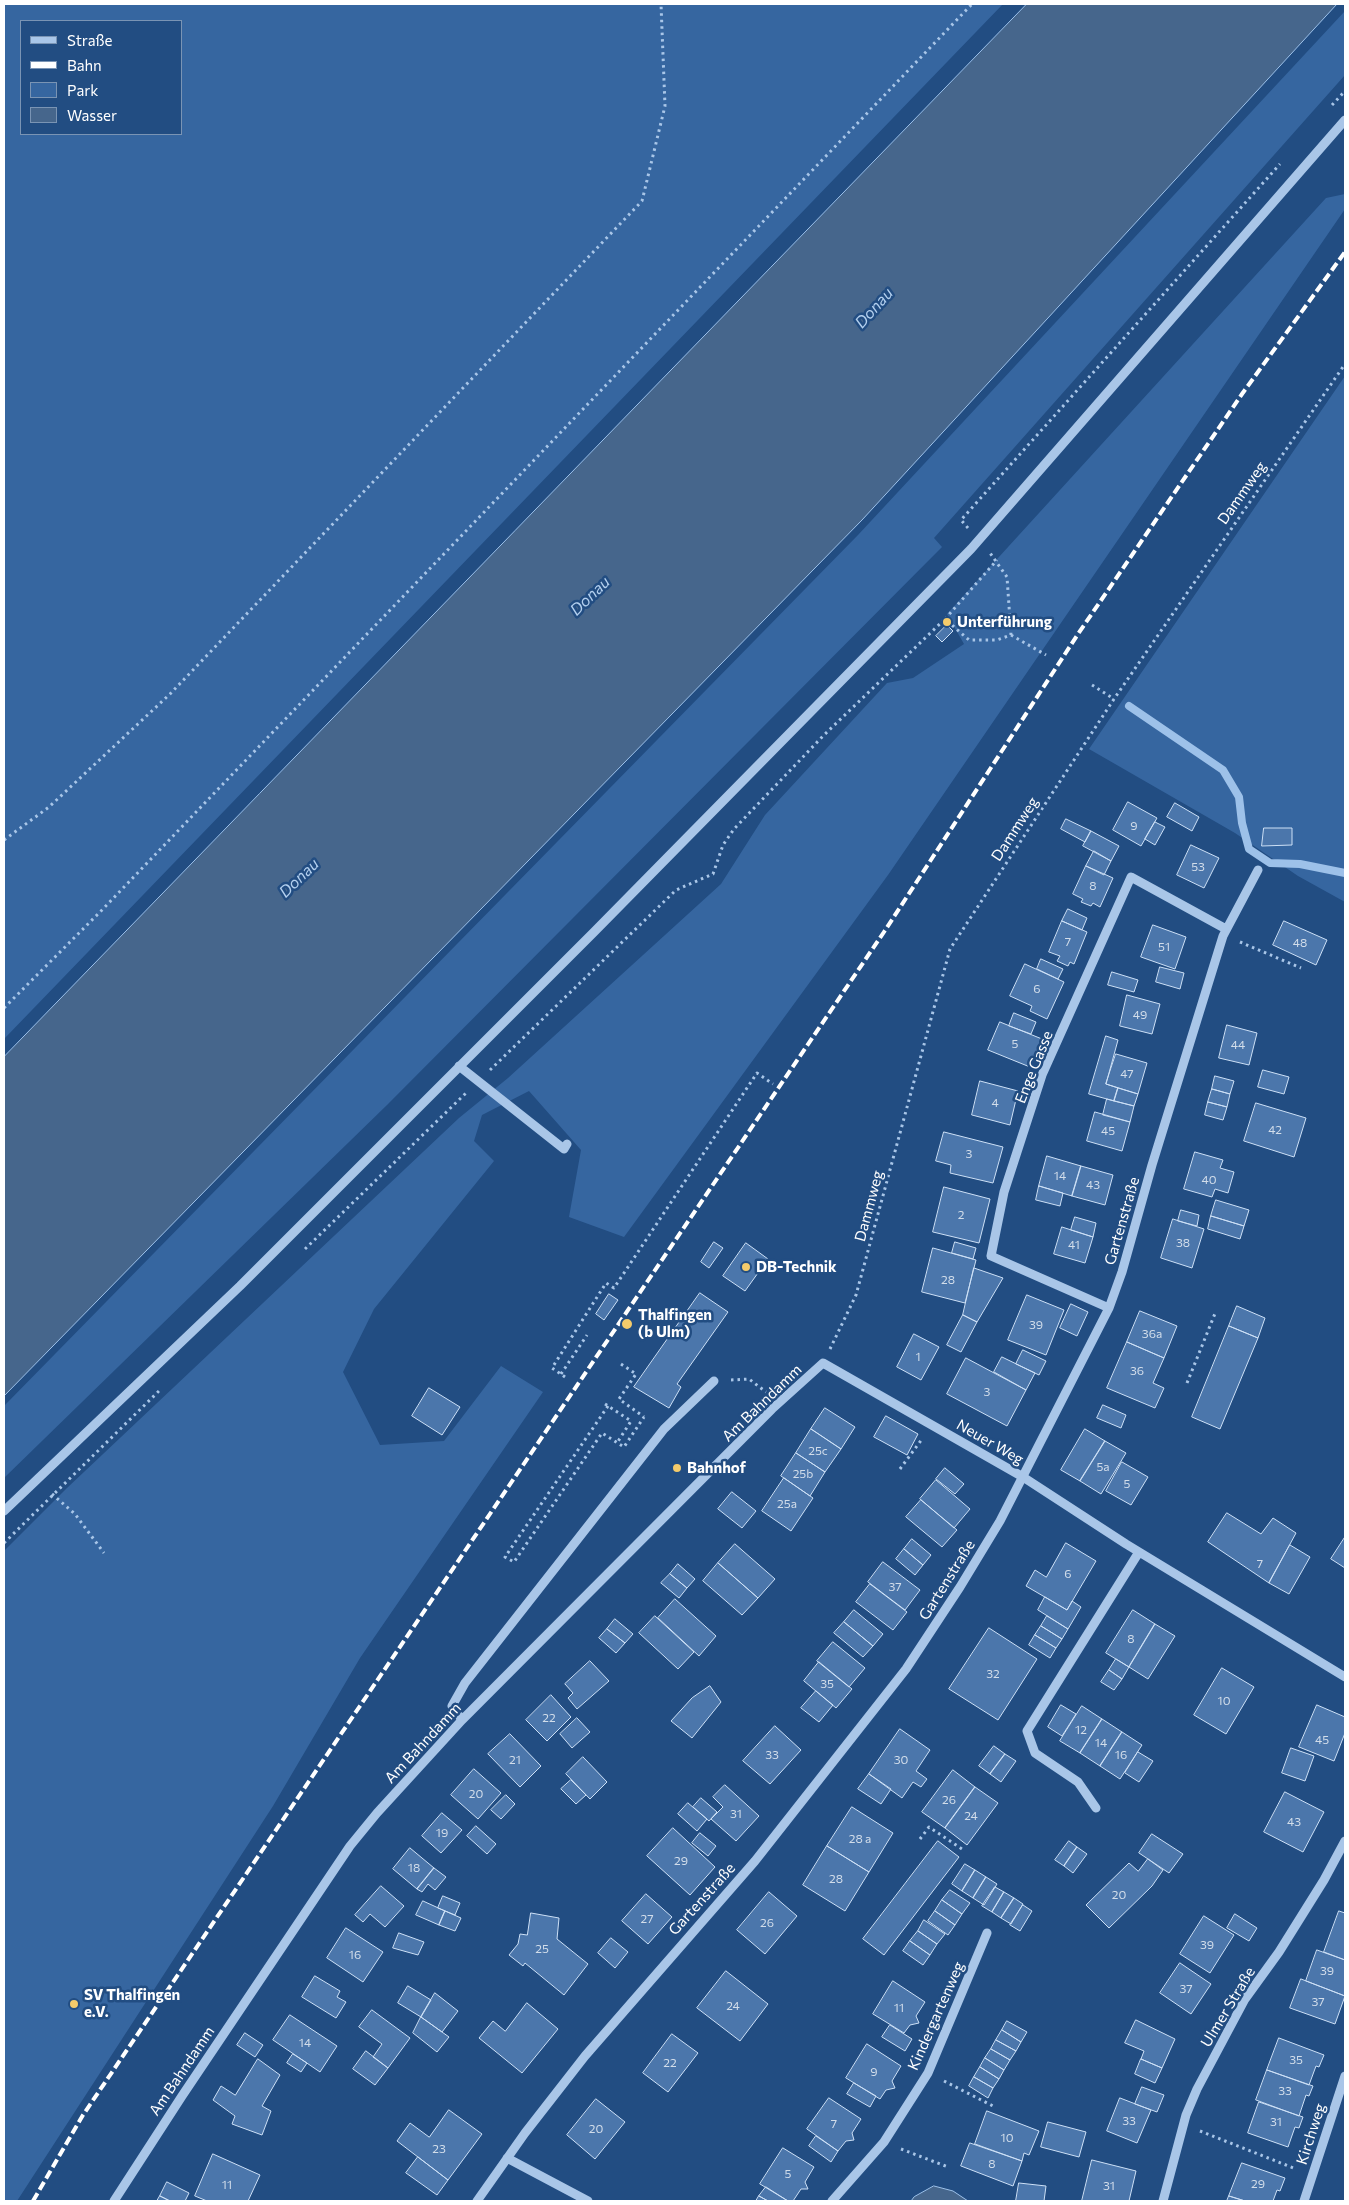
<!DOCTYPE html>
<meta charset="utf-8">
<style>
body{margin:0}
#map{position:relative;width:1349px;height:2205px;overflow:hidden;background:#224d82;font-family:Commissioner,sans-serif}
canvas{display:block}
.frame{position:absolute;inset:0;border:5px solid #fff;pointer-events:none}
.legend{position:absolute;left:20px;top:20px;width:162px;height:115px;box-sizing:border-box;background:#224d82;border:1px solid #7a94b4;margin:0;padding:6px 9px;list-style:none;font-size:15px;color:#fff}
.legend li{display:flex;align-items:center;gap:10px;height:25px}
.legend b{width:25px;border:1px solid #7a94b4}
</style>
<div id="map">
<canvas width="1349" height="2205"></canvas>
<div class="frame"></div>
<ul class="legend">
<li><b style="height:6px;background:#a9c6e8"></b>Straße</li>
<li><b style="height:6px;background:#fff"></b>Bahn</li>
<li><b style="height:14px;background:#3666a0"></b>Park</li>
<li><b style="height:14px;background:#46668c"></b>Wasser</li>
</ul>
</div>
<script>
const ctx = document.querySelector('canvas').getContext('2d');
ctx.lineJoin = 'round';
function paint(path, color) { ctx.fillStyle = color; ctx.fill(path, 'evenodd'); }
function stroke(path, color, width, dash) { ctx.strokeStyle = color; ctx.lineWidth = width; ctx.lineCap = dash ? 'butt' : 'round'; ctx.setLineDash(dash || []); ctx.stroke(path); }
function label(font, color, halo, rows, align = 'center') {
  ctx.font = font + ' Commissioner,sans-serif'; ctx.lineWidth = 5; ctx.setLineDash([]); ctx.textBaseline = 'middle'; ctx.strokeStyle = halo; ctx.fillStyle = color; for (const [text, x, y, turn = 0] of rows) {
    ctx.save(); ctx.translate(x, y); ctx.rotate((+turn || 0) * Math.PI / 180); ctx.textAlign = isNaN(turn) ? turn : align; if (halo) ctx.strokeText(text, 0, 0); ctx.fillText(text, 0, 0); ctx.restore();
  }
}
const green = new Path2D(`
 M4,4h999l-999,1035zM21,21h160v113h-160z
 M1345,11v64l-411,463 8,9 -555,558 -383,373v-72l854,-871z
 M1345,194v15l-457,666 -264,362 -55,-20 12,-67 -52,-59 -47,24 -8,26 20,20 -120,148 -31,63 37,73 64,-4 57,-75 42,26 -183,266 -87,148 -256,395h-13v-650l63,-63 392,-370 49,-40 213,-194 44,-69 122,-132 26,-5 51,-34 -17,-30 379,-416z
 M1345,376v526l-47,-26 -63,-43 -146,-84z`);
const water = new Path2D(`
 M1027,4h310l-475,516 -858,876v-339z
 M934,2186l19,5 15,10h-57l3,-4z`);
const stream = new Path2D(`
 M1129,706l94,64 16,27 3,26 7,26 21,14 30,1 45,9`);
const building = new Path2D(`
 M947,625l6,6 -11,11 -6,-6z
 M1128,802l29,16 -16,28 -28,-16z
 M1175,803l24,14 -7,14 -25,-14z
 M1066,819l25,12 -6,11 -24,-13z
 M1155,822l10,5 -10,18 -10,-6z
 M1264,828h28v17l-30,1z
 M1091,831l28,15 -8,15 -28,-15z
 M1191,845l28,13 -15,30 -27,-13z
 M1094,851l17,10 -7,14 -18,-9z
 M1086,866l27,12 -13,29 -7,-4 -2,3 -10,-4 2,-3 -10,-5z
 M1068,909l19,9 -5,12 -20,-9z
 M1062,921l25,11 -13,32 -4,-2 -2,4 -11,-5 3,-5 -11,-4z
 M1284,921l43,19 -11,25 -43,-20z
 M1153,925l33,12 -11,32 -34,-12z
 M1041,959l22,10 -5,10 -21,-10z
 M1025,964l39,18 -17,37 -17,-8 2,-5 -22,-10z
 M1160,967l24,6 -4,16 -24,-7z
 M1112,972l26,8 -4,12 -26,-7z
 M1127,995l33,9 -8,30 -32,-8z
 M1014,1013l22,9 -5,12 -22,-8z
 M1000,1022l42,17 -12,28 -42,-17z
 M1227,1025l30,8 -8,32 -30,-7z
 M1106,1036l12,4 -12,44 12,4 -4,13 -25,-7z
 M1116,1054l31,9 -9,31 -32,-10z
 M1263,1070l26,7 -5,17 -26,-7z
 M1215,1076l19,5 -4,13 -18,-5z
 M980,1081l38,10 -8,34 -38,-10z
 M1118,1088l20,6 -4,12 -20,-5z
 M1212,1089l18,5 -3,13 -19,-5z
 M1107,1099l27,7 -4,16 -27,-7z
 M1208,1102l19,5 -4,13 -18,-5z
 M1256,1103l50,15 -12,39 -50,-16z
 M1095,1112l35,10 -8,29 -35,-10z
 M944,1132l59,15 -10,36 -43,-10 1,-8 -15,-4z
 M1195,1152l28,8 -3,8 14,4 -6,21 -13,-4 -3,8 -28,-8z
 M1047,1156l34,10 -9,30 -33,-10z
 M1081,1166l32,9 -8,30 -33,-9z
 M1039,1186l24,7 -3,13 -24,-6z
 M944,1187l46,12 -11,44 -46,-11z
 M1216,1200l33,10 -5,16 -33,-10z
 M1181,1210l18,5 -2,11 -19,-5z
 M1211,1216l33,10 -4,13 -32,-10z
 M1075,1217l21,6 -3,14 -22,-7z
 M1173,1219l31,10 -12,39 -31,-10z
 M1062,1227l31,10 -8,26 -31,-9z
 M714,1242l9,6 -14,20 -8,-6z
 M955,1242l21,6 -3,11 -21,-6z
 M746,1243l22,16 -23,32 -22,-15z
 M933,1248l43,12 -11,43 -43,-11z
 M974,1268l29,10 -26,44 -14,-7z
 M700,1293l28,19 -51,72 4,3 -12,21 -35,-21z
 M609,1294l9,6 -14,20 -8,-6z
 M1027,1295l37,15 -18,45 -38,-15z
 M1071,1304l17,8 -11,24 -17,-8z
 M1237,1306l28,12 -7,20 -29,-12z
 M1140,1311l37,15 -13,32 -37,-16z
 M963,1315l14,7 -16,30 -14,-7z
 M1229,1326l29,12 -38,91 -28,-12z
 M914,1334l25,13 -18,33 -24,-13z
 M1127,1342l37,16 -11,25 11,5 -9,20 -48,-20z
 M1023,1350l23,11 -7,14 -23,-11z
 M1002,1357l33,16 -9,17 -32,-18z
 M966,1358l60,32 -19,36 -60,-32z
 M429,1388l31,19 -18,28 -30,-19z
 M1103,1405l23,10 -5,13 -24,-10z
 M825,1408l30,19 -14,22 -30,-20z
 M886,1416l32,18 -11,21 -33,-18z
 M811,1429l30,20 -16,23 -29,-19z
 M1085,1429l20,12 -25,40 -19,-11z
 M1105,1441l21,12 -25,41 -21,-13z
 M796,1453l29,19 -15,24 -29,-20z
 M1122,1462l26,15 -17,28 -25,-14z
 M945,1468l19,16 -9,10 -19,-15z
 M784,1478l29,20 -22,33 -29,-20z
 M936,1480l34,29 -16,19 -34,-29z
 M732,1492l24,19 -14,17 -24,-19z
 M921,1500l36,30 -15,17 -36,-30z
 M1227,1513l34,21 12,-16 23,15 -27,50 -61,-41z
 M1345,1537v31l-14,-9z
 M912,1539l19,16 -8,10 -19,-16z
 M1066,1543l30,18 -29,49 -41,-24 9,-16 11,7z
 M735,1544l40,35 -17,19 -40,-35z
 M1290,1545l20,12 -21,37 -20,-11z
 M904,1549l19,16 -8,10 -19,-16z
 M883,1562l37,28 -15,20 -37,-28z
 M718,1563l40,35 -16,17 -39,-34z
 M678,1564l17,15 -8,9 -17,-14z
 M670,1574l17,14 -8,10 -18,-15z
 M870,1584l37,28 -14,18 -37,-28z
 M1045,1597l22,13 5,-9 9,6 -13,22 -30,-19z
 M675,1599l41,37 -17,20 -41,-38z
 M854,1610l29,24 -10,12 -29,-24z
 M1133,1610l22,14 -26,43 -23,-14z
 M655,1616l39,36 -16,17 -39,-36z
 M1047,1616l21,13 -6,10 -21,-13z
 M615,1619l18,15 -8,9 -18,-14z
 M844,1622l29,24 -10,11 -29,-24z
 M1155,1624l20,12 -27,43 -19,-12z
 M1041,1626l21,13 -6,9 -21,-13z
 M989,1628l48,31 -39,61 -49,-31z
 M607,1629l18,14 -9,10 -17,-15z
 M1035,1635l21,13 -6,10 -21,-13z
 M833,1642l32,26 -16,19 -32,-26z
 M1116,1659l13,8 -7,12 -13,-9z
 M590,1661l19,20 -32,28 -9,-11 5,-5 -8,-9z
 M819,1662l33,27 -16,19 -32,-27z
 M1222,1668l32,19 -28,47 -32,-19z
 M1109,1670l13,9 -8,11 -13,-8z
 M710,1686l11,16 -29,36 -21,-17 21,-23z
 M816,1691l17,14 -14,17 -18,-14z
 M551,1695l20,22 -24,24 -21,-21z
 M1061,1705l15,9 -14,22 -14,-9z
 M1317,1705l28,12v16l-11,28 -35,-14z
 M1082,1706l20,13 -22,34 -20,-12z
 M577,1718l13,14 -18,16 -12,-14z
 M1102,1719l20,13 -22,34 -20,-13z
 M775,1726l26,24 -31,34 -27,-23z
 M900,1729l30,21 -14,21 11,8 -6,8 -8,-5 -11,16 -33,-24z
 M1122,1732l20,13 -22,34 -20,-13z
 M510,1734l31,32 -21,21 -32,-33z
 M994,1746l11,8 -15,20 -11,-8z
 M1291,1748l23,8 -9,25 -23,-8z
 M1138,1752l15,9 -14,21 -14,-9z
 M1005,1754l11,7 -15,21 -11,-8z
 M583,1757l24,25 -17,17 -24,-25z
 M474,1769l27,24 -23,26 -27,-24z
 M953,1770l22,17 -30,41 -23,-16z
 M869,1774l22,15 -10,15 -23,-15z
 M571,1780l15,15 -10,9 -15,-15z
 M725,1785l34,31 -23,25 -25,-22 12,-12 -10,-10z
 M975,1787l23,16 -31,42 -22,-17z
 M1285,1792l39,20 -21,40 -39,-20z
 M506,1795l9,9 -14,15 -10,-9z
 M701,1798l16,14 -8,9 -16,-14z
 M688,1803l19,16 -10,12 -19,-17z
 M852,1807l41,26 -24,39 -42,-26z
 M442,1813l20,17 -21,23 -19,-17z
 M476,1826l20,18 -9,10 -20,-18z
 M673,1828l42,39 -25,28 -43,-39z
 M700,1833l16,13 -8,10 -16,-13z
 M1152,1834l31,20 -14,19 -30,-20z
 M938,1841l21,16 -75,98 -21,-16z
 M1069,1841l8,6 -13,19 -9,-6z
 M827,1846l42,26 -24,39 -42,-26z
 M1077,1847l10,7 -14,19 -9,-7z
 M410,1848l24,20 -17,21 -24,-20z
 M1148,1859l15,11 -11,16 -43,42 -23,-23 43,-42 9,8z
 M965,1864l10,6 -13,21 -10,-7z
 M434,1868l12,9 -11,13 -7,-6 -6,8 -5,-3z
 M975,1870l11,7 -13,21 -11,-7z
 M986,1877l11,7 -13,21 -11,-7z
 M381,1886l23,20 -19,21 -15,-13 -7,8 -8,-7z
 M995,1887l9,5 -12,20 -10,-6z
 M950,1890l20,13 -8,11 -20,-14z
 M769,1892l28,24 -32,38 -28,-24z
 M1004,1892l10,6 -13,20 -9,-6z
 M646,1894l26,23 -24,27 -26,-23z
 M443,1896l17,7 -5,12 -17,-7z
 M1014,1898l9,6 -12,20 -10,-6z
 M942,1900l20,14 -7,11 -20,-14z
 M423,1901l22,10 -6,14 -23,-10z
 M1023,1905l9,6 -12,20 -10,-6z
 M445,1911l16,7 -6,13 -16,-6z
 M935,1911l20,14 -7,10 -20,-14z
 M1339,1911l6,2v47l-21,-8z
 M531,1913l28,5 -2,21 31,25 -24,31 -39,-32 -2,3 -14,-11 9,-11 2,-10 7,1z
 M1235,1914l22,14 -8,13 -22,-13z
 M1204,1916l30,19 -24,38 -30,-19z
 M924,1920l21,14 -8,10 -19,-13z
 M346,1928l37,24 -20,30 -36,-24z
 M918,1931l19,13 -7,11 -20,-14z
 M399,1933l25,9 -6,13 -25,-7z
 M611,1938l17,14 -13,16 -17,-15z
 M910,1941l20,14 -7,10 -20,-14z
 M1317,1950l28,10v36l-39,-15z
 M1180,1963l31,21 -20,30 -31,-21z
 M726,1971l42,33 -28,37 -43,-33z
 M315,1976l25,15 -3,6 9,5 -10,16 -34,-21z
 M1301,1979l44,17 -10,28 -45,-16z
 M893,1981l32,21 -9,14 3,7 -9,2 -6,8 -31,-19z
 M408,1986l23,14 -10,17 -23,-14z
 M435,1993l23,18 -16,21 -21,-15z
 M527,2003l31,26 -36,44 -43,-35 14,-17 12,10z
 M372,2010l38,28 -22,30 -15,-11 9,-13 -23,-17z
 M290,2015l47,31 -17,26 -47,-32z
 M421,2017l28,20 -12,15 -24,-19z
 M1136,2020l39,19 -13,29 -21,-9 3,-8 -19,-8z
 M1007,2021l20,11 -6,10 -19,-12z
 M890,2025l22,14 -7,12 -23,-14z
 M1002,2030l19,12 -5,9 -20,-11z
 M245,2033l18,12 -8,12 -18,-12z
 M672,2034l26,19 -30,39 -25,-19z
 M1279,2038l45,17 -5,12 -3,-1 -7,19 -42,-15z
 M996,2040l20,11 -6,9 -19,-11z
 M867,2044l34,22 -9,15 3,7 -9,2 -6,9 -34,-21z
 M991,2049l19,11 -6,10 -19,-12z
 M366,2051l22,17 -13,17 -22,-16z
 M293,2054l14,9 -6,9 -14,-9z
 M985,2058l19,12 -5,9 -19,-12z
 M258,2059l22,16 -18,31 9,5 -9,24 -30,-11 3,-8 -22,-16 8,-14 14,9z
 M1141,2059l21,9 -7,15 -20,-9z
 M980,2067l19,12 -6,9 -19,-11z
 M1267,2070l46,16 -4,10 -3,-1 -7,21 -43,-16z
 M974,2077l19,11 -5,10 -19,-12z
 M854,2083l22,13 -6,11 -23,-13z
 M1142,2087l22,8 -7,17 -22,-8z
 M829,2098l32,21 -9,14 2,7 -8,1 -8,10 -31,-22z
 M1120,2098l31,12 -14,33 -30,-12z
 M596,2099l29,23 -30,37 -28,-24z
 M1259,2102l44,15 -4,11 -4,-1 -7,20 -40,-14z
 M449,2110l33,24 -34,46 -51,-39 13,-18 19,14z
 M987,2111l52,20 -10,24 -5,-2 -2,8 -47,-17z
 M1048,2122l38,10 -7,25 -38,-10z
 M816,2136l22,15 -7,11 -22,-16z
 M970,2143l52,18 -9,25 -52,-20z
 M783,2148l31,19 -9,15 3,7h-7l-8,12h-5l-28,-17z
 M213,2154l47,21 -12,26h-41l-12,-5z
 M418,2157l30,23 -11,15 -31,-22z
 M1092,2160l44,11 -7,30h-47z
 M1242,2163l43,15 -5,13 -3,-1 -4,11h-28l-16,-5z
 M167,2182l22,11 -4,8h-15l-10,-5z
 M1019,2183l27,3 -2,15h-28z
 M766,2187l22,14h-20l-9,-5z
 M160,2196l10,5h-13z
 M759,2196l9,5h-12z
 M1229,2196l16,5h-18z`);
const path = new Path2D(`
 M1332,105l13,-14
 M968,528l-7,-8 319,-356
 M945,619l52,-59
 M1011,635l35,20
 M1092,685l22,14
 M4,840l45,-33 121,-113 472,-493 23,-95 -4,-102
 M1240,942l61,26
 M4,1008l98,-98 870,-906
 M490,1070l186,-180 37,-16 10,-29 11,-16 89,-93 122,-117 24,21h28l14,-5 -4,-58 -17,-24
 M305,1249l161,-156
 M830,1349l26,-54 94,-346 164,-250 231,-335
 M621,1364l15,10 -17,25 25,18
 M561,1374l26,-39
 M565,1377l-13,-9 54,-85 8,5 143,-215 16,11
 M731,1380l18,-1 17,13
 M1187,1383l29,-72
 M605,1404l26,17 -14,22
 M608,1406l-103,151 9,5 88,-129 22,14 20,-30
 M900,1469l22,-30
 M52,1494l23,20 29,39
 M4,1543l157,-154
 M920,1839l9,-12 33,22
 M944,2081l49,25
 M1200,2131l96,38
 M901,2149l47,18`);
const minor = new Path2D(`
 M459,1066l105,83 3,-5
 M1109,1308l-118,-52 13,-64 38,-117 89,-198 95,52
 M4,1511l236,-225 354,-354 377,-383 374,-429
 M462,1720l-10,-14 13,-23 199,-254 50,-48
 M1096,1808l-18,-26 -43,-29 -8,-22 112,-179
 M507,2158l81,43
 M114,2201l68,-105 168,-250 27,-33 85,-93 310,-311 51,-46 200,114 103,67 219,133
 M477,2201l48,-68 60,-77 170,-195 151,-192 54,-82 40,-66 109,-213 13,-36 30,-107 71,-229 35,-66
 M832,2201l52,-59 44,-69 59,-140
 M1163,2201l23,-86 11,-26 48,-90 34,-47 45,-72 21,-39
 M1304,2201l41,-125`);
const rail = new Path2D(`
 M33,2201l50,-86 801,-1183 194,-298 164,-240 103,-142`);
const markers = [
 [947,622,5,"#f4cb6b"],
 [746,1267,5,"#f4cb6b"],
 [627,1324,6,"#f4cb6b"],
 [677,1468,5,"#f4cb6b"],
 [74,2004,5,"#f4cb6b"]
];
const numberNames = [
 ["9",1134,826],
 ["53",1198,867],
 ["8",1093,886],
 ["7",1068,942],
 ["48",1300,943],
 ["51",1164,947],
 ["6",1037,989],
 ["49",1140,1015],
 ["5",1015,1044],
 ["44",1238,1045],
 ["47",1127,1074],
 ["4",995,1103],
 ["42",1275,1130],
 ["45",1108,1131],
 ["3",969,1154],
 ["14",1060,1176],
 ["40",1209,1180],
 ["43",1093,1185],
 ["2",961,1215],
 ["38",1183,1243],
 ["41",1074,1245],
 ["28",948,1280],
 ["39",1036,1325],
 ["36a",1152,1334],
 ["1",918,1357],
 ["36",1137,1371],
 ["3",987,1392],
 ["25c",818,1451],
 ["5a",1103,1467],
 ["25b",803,1474],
 ["5",1127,1484],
 ["25a",787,1504],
 ["7",1260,1564],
 ["6",1068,1574],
 ["37",895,1587],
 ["8",1131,1639],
 ["32",993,1674],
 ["35",827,1684],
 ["10",1224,1701],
 ["22",549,1718],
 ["12",1081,1730],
 ["45",1322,1740],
 ["14",1101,1743],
 ["33",772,1755],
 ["16",1121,1755],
 ["21",515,1760],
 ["30",901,1760],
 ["20",476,1794],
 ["26",949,1800],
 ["31",736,1814],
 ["24",971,1816],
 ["43",1294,1822],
 ["19",442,1833],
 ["28 a",860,1839],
 ["29",681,1861],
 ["18",414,1868],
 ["28",836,1879],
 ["20",1119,1895],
 ["27",647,1919],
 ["26",767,1923],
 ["39",1207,1945],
 ["25",542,1949],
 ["16",355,1955],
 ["39",1327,1971],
 ["37",1186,1989],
 ["37",1318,2002],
 ["24",733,2006],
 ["11",899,2008],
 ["14",305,2043],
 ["35",1296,2060],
 ["22",670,2063],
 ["9",874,2072],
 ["33",1285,2091],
 ["33",1129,2121],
 ["31",1276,2122],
 ["7",834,2124],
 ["20",596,2129],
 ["10",1007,2138],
 ["23",439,2149],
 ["8",992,2164],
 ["5",788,2174],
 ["29",1258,2184],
 ["11",227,2185],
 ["31",1109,2186]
];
const streetNames = [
 ["Dammweg",1242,493,-55],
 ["Dammweg",1015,829,-57],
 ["Enge Gasse",1034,1067,-68],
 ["Dammweg",869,1206,-75],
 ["Gartenstraße",1122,1221,-74],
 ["Am Bahndamm",762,1403,-44],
 ["Neuer Weg",990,1442,30],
 ["Gartenstraße",947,1580,-58],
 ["Am Bahndamm",423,1743,-47],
 ["Gartenstraße",702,1899,-48],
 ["Ulmer Straße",1228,2007,-59],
 ["Kindergartenweg",936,2016,-66],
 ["Am Bahndamm",182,2071,-56],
 ["Kirchweg",1311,2134,-72]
];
const poiNames = [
 ["Unterführung",957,622],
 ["DB-Technik",756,1267],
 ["Thalfingen",638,1315],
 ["(b Ulm)",638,1332],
 ["Bahnhof",687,1468],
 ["SV Thalfingen",84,1995],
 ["e.V.",84,2012]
];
const waterNames = [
 ["Donau",874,308,-48],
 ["Donau",590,596,-44],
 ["Donau",299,878,-44]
];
paint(green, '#3666a0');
paint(water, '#46668c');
stroke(water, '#9dc1e9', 1);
stroke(stream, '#9dc1e9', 8);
paint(building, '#4b76ab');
stroke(building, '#cde0f6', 1);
stroke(path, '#a9c6e8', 3, [2.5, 4]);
stroke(minor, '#a9c6e8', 9);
stroke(rail, '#fff', 4, [9, 4]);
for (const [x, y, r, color] of markers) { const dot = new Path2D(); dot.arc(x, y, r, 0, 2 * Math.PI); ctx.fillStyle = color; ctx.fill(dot); stroke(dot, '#224d82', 2); }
label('12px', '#d2ddea', null, numberNames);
label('15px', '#fff', '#224d82', streetNames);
label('bold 15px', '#fff', '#224d82', poiNames, 'left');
label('italic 16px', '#b4d0ef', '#224d82', waterNames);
</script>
